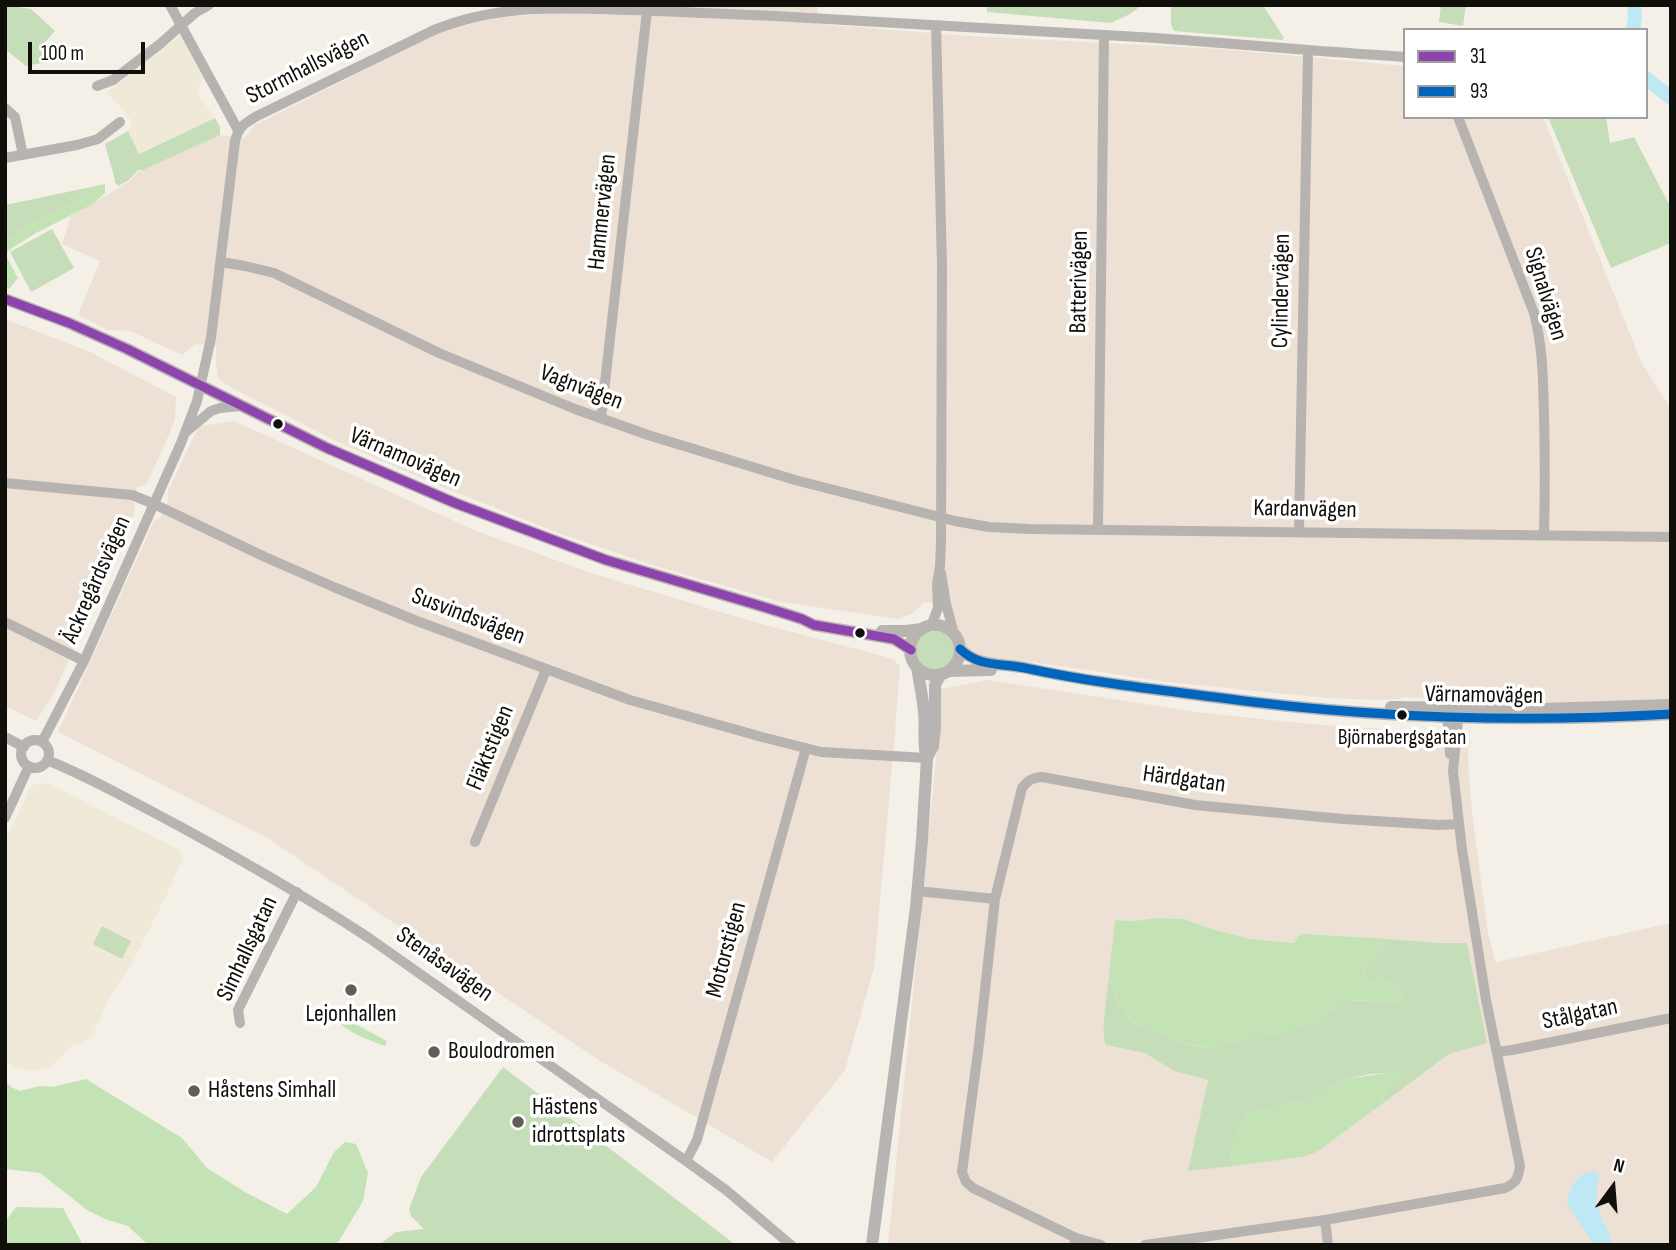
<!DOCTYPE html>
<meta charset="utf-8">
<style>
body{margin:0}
#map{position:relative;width:1676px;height:1250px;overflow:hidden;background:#f4f0e7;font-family:"Sofia Sans Condensed",sans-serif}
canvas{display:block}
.frame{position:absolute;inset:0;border:7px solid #110f09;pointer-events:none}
.legend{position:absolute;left:1403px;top:28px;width:245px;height:91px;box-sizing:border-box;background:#fff;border:2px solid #a09f9d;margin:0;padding:9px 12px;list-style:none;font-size:21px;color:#110f09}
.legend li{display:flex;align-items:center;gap:14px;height:35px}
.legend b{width:35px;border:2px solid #a09f9d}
.north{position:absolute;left:1578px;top:1152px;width:70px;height:70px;-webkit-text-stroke:5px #fff;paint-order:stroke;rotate:16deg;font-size:19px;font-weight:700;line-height:28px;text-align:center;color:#110f09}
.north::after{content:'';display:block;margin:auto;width:24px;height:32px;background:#110f09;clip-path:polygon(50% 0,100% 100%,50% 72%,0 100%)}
.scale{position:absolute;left:28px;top:42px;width:117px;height:32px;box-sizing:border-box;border:4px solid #110f09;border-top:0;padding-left:9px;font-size:21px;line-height:24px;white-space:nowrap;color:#110f09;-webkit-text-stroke:5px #fff;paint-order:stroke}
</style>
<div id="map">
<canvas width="1676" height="1250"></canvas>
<div class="frame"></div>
<ul class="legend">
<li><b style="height:9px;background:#8e44ad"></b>31</li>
<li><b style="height:9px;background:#0065bd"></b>93</li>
</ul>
<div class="north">N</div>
<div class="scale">100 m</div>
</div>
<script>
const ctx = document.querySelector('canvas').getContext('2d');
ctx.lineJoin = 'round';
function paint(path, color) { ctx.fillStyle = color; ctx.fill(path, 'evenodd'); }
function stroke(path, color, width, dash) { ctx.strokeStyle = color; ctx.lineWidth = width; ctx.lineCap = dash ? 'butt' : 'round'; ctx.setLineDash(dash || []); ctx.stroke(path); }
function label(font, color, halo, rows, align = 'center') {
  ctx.font = font + ' "Sofia Sans Condensed",sans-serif'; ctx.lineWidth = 7; ctx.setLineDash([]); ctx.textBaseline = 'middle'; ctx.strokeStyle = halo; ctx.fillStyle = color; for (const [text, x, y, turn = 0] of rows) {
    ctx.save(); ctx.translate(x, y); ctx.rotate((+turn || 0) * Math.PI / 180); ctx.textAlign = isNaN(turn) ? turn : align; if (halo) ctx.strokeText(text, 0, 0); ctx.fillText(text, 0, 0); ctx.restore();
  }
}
const industrial = new Path2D(`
 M535,5h283l-1,19 153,12 251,13 184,17v51h138l99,247 29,45v292l-114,4 -103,-2 -24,-5 -27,-1 -3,2 -23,1 -52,-2 -158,-16 -141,-21 -47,-4 -12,-7 -10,-21 -7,-25 -26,-2 -12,12 -14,5 -117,-17 -129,-37 -91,-31 -116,-46 -107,-46 -108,-55 -12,-9 -2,-14v-18l-21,-2 -13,11 -52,-24 -22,-1 -30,-15 22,-54 -38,-17 9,-28 59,-35 8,-9 82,-37 24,3 11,-13 175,-88 29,-11 23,-6 19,-3 33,-2z
 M5,319l85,33 86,45 -1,22 -10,25 -19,41 -9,2 -3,15 1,8 -5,16 -77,169 -17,26 -31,-15z
 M234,421l240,109 117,43 156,47 147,39 6,8 -6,78 -20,223 -29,102 -73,92 -175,-103 -333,-223 -206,-104 96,-211 6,-3 9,-19 -2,-6 28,-59 6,-8z
 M988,680l216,33 106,11 122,8 12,3 2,3 25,2 -3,9 1,27 4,44 15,112 7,29 2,1 174,-39v322h-783l50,-506 3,-50zM1158,918l26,1 28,10 38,10 44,4 4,-7 8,-2 133,9h28l19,99 -37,12 -132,98 -128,19 19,-91 -34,-9 -29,-18 -41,-21 11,-112 18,1z`);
const built = new Path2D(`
 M181,35l22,43 -5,10 2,9 15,21 -77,36 -10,-23 4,-10 -25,-29z
 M48,783l131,67 4,8 -18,40 -32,63 -25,40 -16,35 -9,7 -10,1 -15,17 -10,6 -15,4 -17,-3 -11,-6v-222l27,-55z`);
const green = new Path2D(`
 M5,5l26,4 24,22 -16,18 13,12 -26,5 -21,-17z
 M987,5h155l-12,9 -19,9 -124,-11z
 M1171,5h92l21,33 -2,2 -108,-9 -3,-6z
 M1441,5h25l-3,21 -24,-4z
 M1548,117h58l4,26 24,-6 37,71v35l-60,25z
 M215,118l5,9v8l-77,35h-5l-9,10 -11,6 -4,-5 1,-1 -10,-36 23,-13 11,23z
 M91,187l-16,16 -42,20 -28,18v-36z
 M52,229l22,39 -43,24 -21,-40z
 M915 651a20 20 0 1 1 40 0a20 20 0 1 1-40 0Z
 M102,926l29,15 -9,18 -29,-15z
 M1387,939l52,4h28l20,100 -38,11 -67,50 2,-10 21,-22 -34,2 -24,5 -37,20 -65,15c-8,17 -17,33 -12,52l-45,5 20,-91 -34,-9 -29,-18 -39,-8c-6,-12 2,-54 3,-70l8,26 16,22 26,9 21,11 29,5 104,-24 32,-24 32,1 19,3 8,-8 -9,-11 -12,-7 -15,3 -5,-12 13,-13z
 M503,1067l233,178h-357l17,-13 28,-3 -13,-13 -2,-7 12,-32z`);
const forest = new Path2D(`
 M105,184v9l-12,11 -57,29 -27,17 -4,4 13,24 -9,11 -4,-2v-46l28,-18 42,-20 16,-16z
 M1158,918l26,1 28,10 38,10 44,4 4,-7 8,-2 81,5 -11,17 -13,13 5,12 15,-3 12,7 9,11 -8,8 -19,-3 -32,-1 -32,24 -34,11 -35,5 -34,8 -30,-5 -21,-11 -26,-9 -16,-22 -8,-26 6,-55 18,1z
 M335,1007l14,7 8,11 30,16 -2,5c-12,-4 -53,-19 -52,-34 0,-2 1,-3 2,-5z
 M1393,1072h13l-22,22 -2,10 -65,48 -15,5 -69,9c-5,-17 2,-38 12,-52l65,-15 37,-20z
 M86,1079l96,59 25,30 38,24 42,22 29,-27 18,-35 11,-10 11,2 12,29 -5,28 -24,40 -4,4h-187l-20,-19 -23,-7 -18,-9 -47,-37 -35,-4v-88l6,6 9,4 20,-5 12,1z
 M16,1207l47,1 20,37h-78v-23z`);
const water = new Path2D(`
 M1595,1171l4,4c-2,12 -4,24 0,36 4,12 11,21 13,34h-18l-27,-42c3,-17 10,-30 28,-32z`);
const river = new Path2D(`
 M1633,30l2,-14 -1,-11
 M1646,78l25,20`);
const minor = new Path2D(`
 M170,5l68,125
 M97,86l16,-6 47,-36 35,-31 14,-8
 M5,108l10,9 8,38
 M1458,117l76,196c9,35 9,66 10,102 1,40 1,79 0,119
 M5,158l72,-13 21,-6 22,-17
 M221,262l24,4 29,7 165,80 136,56 73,26 147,45 160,41 34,6 41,2 641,8
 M601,418l46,-407
 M186,432l25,-21 9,-3 20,-2
 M5,483l127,12 22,9 111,53 71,31 81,33 213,79 132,37 59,15 106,6
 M1098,529l6,-493
 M1299,531l9,-480
 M941,573l5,31 8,30
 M5,622l79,39
 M931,626l7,-18 -1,-24 3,-18 1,-24 1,-276 -6,-241
 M1447,713l3,41
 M5,737l19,10
 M21 754a14 14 0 1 1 28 0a14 14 0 1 1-28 0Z
 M42,742l42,-81 97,-218 16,-42 14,-63 24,-197c4,-15 9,-17 22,-25l177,-86c67,-27 128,-22 199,-20 47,2 95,4 142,6 127,7 254,14 381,22 83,6 166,14 249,19
 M47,760c47,19 90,44 134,67 64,35 127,71 188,111l317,223 40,29 65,55
 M5,818l24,-52
 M475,842l71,-172
 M917,891l78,8
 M240,1023l-2,-13 59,-118
 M1497,1052l15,-2 159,-32
 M686,1161l11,-21 109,-392
 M1325,1220l3,25
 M1076,1238l25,7
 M1074,1245l2,-7 -103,-50 -7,-6 -4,-10 17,-128 16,-145 27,-111c6,-8 10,-10 20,-11l153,28 148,14 96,6 20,-1
 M1145,1245l180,-25 180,-32c11,-5 13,-9 15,-22l-34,-166 -24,-151 -9,-78 6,-59`);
const major = new Path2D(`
 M5,299l64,24 58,26 200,99 128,55 151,57 158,47 38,12 12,6 80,14 17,11
 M910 650a25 25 0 1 1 50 0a25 25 0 1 1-50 0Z
 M882,631h24l16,-2
 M960,649c21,20 43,13 70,20 60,13 122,20 184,28 151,21 304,26 457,17
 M917,667c2,15 6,30 7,46 2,15 -2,30 3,45
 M949,671l42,-1
 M1391,707l150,2 130,-4
 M872,1245l44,-338 6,-67 5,-82 6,-12 2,-19v-42l6,-11`);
const bus1 = new Path2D(`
 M5,299l64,24 58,26 200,99 128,55 151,57 158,47 38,12 12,6 80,14 17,11`);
const bus2 = new Path2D(`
 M960,649c21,20 43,13 70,20 60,13 122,20 184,28 151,21 304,26 457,17`);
const markers = [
 [278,424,6,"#110f09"],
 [860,633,6,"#110f09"],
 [1402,715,6,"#110f09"],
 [351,990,7,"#605e57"],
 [434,1052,7,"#605e57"],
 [194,1091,7,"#605e57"],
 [518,1122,7,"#605e57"]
];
const busNames = [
 ["Björnabergsgatan",1402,738]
];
const streetNames = [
 ["Stormhallsvägen",308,68,-27],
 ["Hammervägen",603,212,-84],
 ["Batterivägen",1080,282,-89],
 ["Cylindervägen",1282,291,-89],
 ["Signalvägen",1545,294,73],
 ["Vagnvägen",581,388,21],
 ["Värnamovägen",405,458,23],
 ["Kardanvägen",1305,510,1],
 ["Äckregårdsvägen",97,580,-66],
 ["Susvindsvägen",468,617,21],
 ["Värnamovägen",1484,696,1],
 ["Fläktstigen",491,748,-68],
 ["Härdgatan",1184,780,8],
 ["Simhallsgatan",248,949,-65],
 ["Motorstigen",727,950,-75],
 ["Stenåsavägen",444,965,35],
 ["Stålgatan",1580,1015,-12]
];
const poiNames = [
 ["Lejonhallen",351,1015,"center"],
 ["Boulodromen",448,1052],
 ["Håstens Simhall",208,1091],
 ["Hästens",532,1108],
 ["idrottsplats",532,1136]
];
paint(industrial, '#ede1d5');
paint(built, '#efe9d7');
paint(green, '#c5deb9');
paint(forest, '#c3e2b6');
paint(water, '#bde8f4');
stroke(river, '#bde8f4', 14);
stroke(minor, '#b6b3b1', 10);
stroke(major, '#b8b4b1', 12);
stroke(bus1, '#8e44ad', 9);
stroke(bus2, '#0065bd', 9);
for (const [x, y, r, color] of markers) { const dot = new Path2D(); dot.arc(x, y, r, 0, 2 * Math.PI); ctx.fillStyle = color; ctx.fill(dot); stroke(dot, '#fff', 2.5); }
label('22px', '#110f09', '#fff', busNames);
label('24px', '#110f09', '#fff', streetNames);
label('24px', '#110f09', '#fff', poiNames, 'left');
</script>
